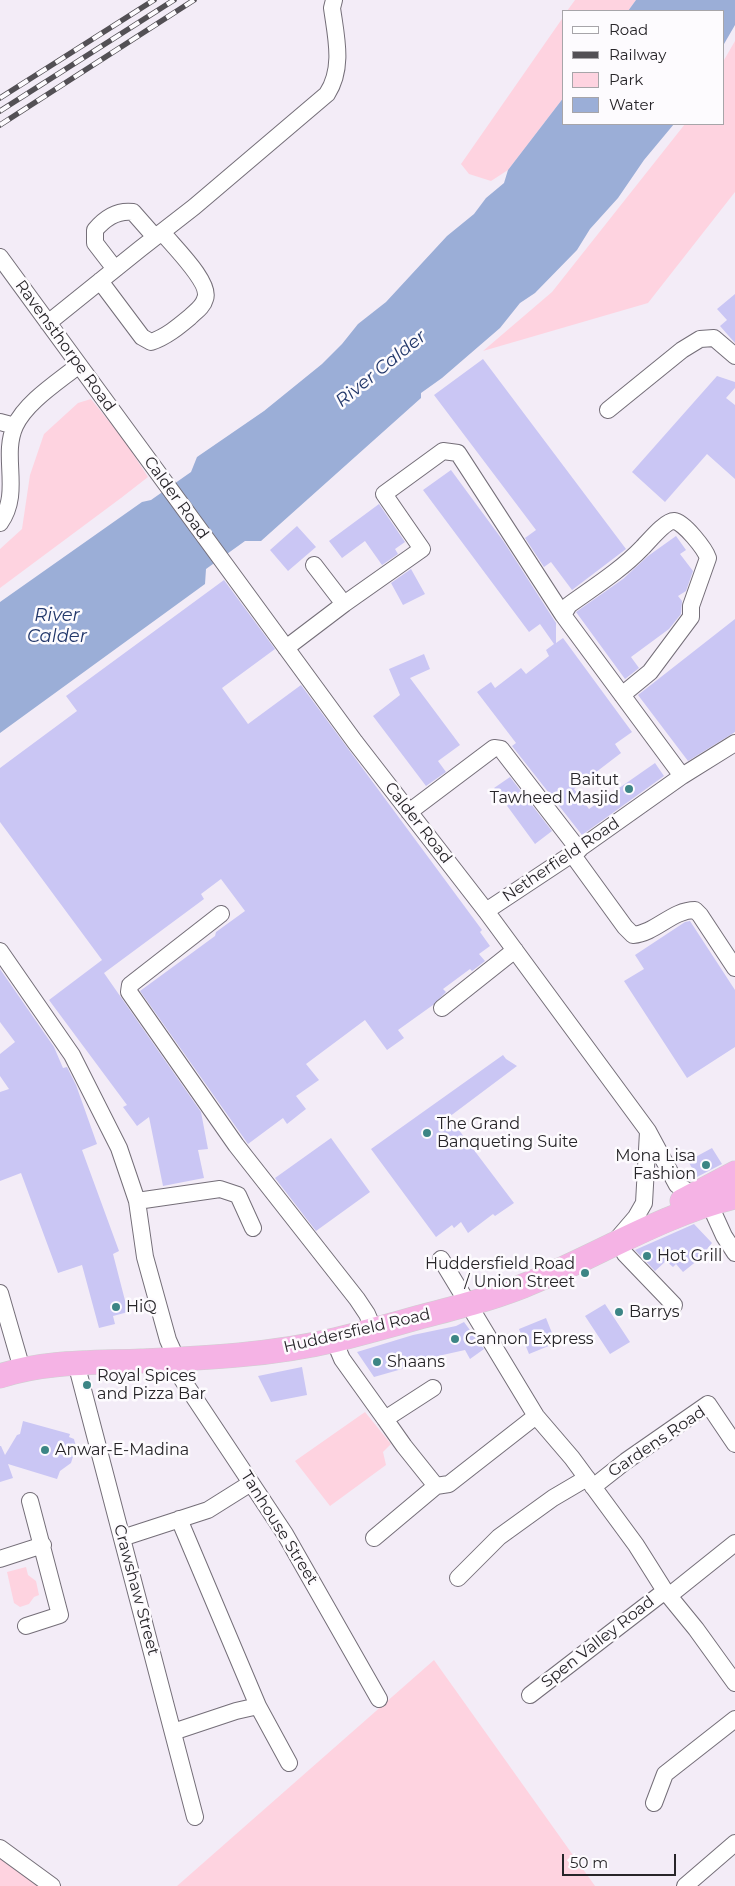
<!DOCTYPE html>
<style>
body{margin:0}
#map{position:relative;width:735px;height:1886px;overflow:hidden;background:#f3ecf7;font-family:Montserrat,sans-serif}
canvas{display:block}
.legend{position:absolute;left:562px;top:10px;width:162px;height:115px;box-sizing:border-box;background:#fdfbfe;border:1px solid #a7a5a9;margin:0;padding:6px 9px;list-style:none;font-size:15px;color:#272529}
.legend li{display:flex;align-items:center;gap:10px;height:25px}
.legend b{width:25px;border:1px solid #a7a5a9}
.scale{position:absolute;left:562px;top:1854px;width:114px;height:22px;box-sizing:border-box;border:2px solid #272529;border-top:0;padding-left:6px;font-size:15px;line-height:18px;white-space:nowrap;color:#272529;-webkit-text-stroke:4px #fdfbfe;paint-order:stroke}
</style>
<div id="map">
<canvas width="735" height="1886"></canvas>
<ul class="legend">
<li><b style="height:6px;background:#fff"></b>Road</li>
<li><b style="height:6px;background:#535055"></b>Railway</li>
<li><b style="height:14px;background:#fed3e0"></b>Park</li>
<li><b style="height:14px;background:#9baed7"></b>Water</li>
</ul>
<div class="scale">50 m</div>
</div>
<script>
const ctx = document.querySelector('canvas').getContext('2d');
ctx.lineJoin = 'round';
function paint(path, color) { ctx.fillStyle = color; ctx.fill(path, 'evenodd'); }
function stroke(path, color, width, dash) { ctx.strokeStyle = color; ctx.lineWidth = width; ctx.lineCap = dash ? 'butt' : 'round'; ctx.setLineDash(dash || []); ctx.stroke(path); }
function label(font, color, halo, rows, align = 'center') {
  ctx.font = font + ' Montserrat,sans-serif'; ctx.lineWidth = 5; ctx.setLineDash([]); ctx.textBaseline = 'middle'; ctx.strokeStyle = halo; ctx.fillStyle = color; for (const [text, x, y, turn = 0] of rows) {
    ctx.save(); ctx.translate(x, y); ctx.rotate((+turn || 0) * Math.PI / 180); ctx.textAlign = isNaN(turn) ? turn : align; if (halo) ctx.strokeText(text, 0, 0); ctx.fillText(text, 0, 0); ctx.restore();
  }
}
const green = new Path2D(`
 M575,0h61l-8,11h-61z
 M564,16v81l-56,73 -17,11 -22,-7 -8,-10z
 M735,41v151l-87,111 -165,48 69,-59 133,-168h39v-64z
 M91,399l33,41 24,37 -27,21 -121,90v-39l22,-20 8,-54 14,-41 34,-31z
 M365,1412l26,32 -8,8 3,13 -56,41 -35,-45z
 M26,1567l2,8 8,6 3,14 -5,2 -5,7 -9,3 -6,-4 -7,-31z
 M434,1660l161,226h-418z
 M0,1848l52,38h-52z`);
const water = new Path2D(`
 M636,0h99v25l-11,19v-33h-96z
 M564,97v27h110l-30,36 -26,38 -28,31 -13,21 -42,43 -15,10 -20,25 -58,50 -21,15v5l-160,143h-16l-39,28 -1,15 -205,149v-131l142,-100 9,-2 40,-28 6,-15 67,-46 58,-47 20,-20 16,-20 28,-22 61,-66 27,-22 12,-16 18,-15 4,-13z`);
const building = new Path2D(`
 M735,294v49l-15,-17 7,-6 -10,-11z
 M483,359l143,190 -54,41 -21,-28 -7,5 -19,-29 11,-8 -102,-135z
 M717,376l18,6v6l-9,10 9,7v74l-28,-25 -42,48 -33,-30z
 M451,470l53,72 52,81v20l7,-5 69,94 -17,12 6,9 -47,36 15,20 66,-46 9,13 -82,59 -70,-89 4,-3 -39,-51 14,-10 4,6 26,-20 5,6 23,-18 -3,-6 8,-6 -14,-20 -11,8 -106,-142z
 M379,504l26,38 -10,7 3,5 -16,11 -17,-24 -23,17 -13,-17z
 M297,526l19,21 -28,24 -18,-21z
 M676,536l10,14 -6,4 13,17 -7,20 -8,5 4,5 -1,13 -12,15 -38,28 8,11 -14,11 -49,-67 47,-33 25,-23z
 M411,569l14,25 -22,11 -12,-22z
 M224,580l51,69 -53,39 26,36 53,-39 181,245 -2,2 10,14 -11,8 6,7 -13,10 -2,-2 -27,20 3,3 -13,13 -35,25 6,8 -17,12 -22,-30 -59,44 13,16 -23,16 10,13 -19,15 -4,-6 -35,26 -108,-153 75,-55 1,-4 29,-21 -24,-32 -20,15 3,5 -100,74 97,139 7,37 -10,1 6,28 -41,8 -14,-69 -12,9 -14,-19 4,-2 -78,-105 53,-40 -102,-138v-54l77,-57 -11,-15z
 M735,619v113l-47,29 -50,-66z
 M424,654l6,15 -20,9 50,67 -22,16 8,11 -20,14 -53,-70 27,-21 -11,-26z
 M510,777l42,54 -17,13 -41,-56z
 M690,921l45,69v57l-48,31 -63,-97 20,-12 -9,-14 50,-33z
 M0,969l54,78 9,21 4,-1 9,18 21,59 -15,6 37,101 -6,3 15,58 -15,4 2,8 -16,4 -17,-63 -24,8 -37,-100 -21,8v-89l9,-3 -9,-13v-22l15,-12 -15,-20z
 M503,1055l3,4 11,7 -68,51 65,86 -19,13 -2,-2 -25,19 -7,-11 -7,6 -2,-3 -16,12 -65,-88z
 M331,1138l39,54 -54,39 -41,-53z
 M712,1148l10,16 -25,13 -9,-16z
 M694,1224l18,19 -14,17 -15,12 -7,-8 -3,3 -7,-6 -11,10 -20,-21z
 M605,1304l25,38 -20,12 -25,-38z
 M546,1318l10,25 -27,11 -10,-25z
 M464,1322l20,27 -14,10 -5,-9 -36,8 1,3 -56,16 -17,-25 56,-17 43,-9z
 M302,1367l5,28 -36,7 -13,-26z
 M23,1421l47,13 -1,3 5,2 2,8 -5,16 -11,8 -3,8 -49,-15 5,14 -13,4v-36h1l4,9 12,-20 3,-1z`);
const minor = new Path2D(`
 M0,257l355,485 131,169 162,220 29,54 32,18 15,33 11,17
 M115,269l-20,-26v-13c10,-12 22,-20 38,-18l22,25
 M100,281l42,56 9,5c15,-5 27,-15 39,-25 5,-5 13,-10 15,-18 7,-16 -33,-54 -43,-67
 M48,323l92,-74 54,-42 133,-113c17,-26 9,-57 5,-86l2,-8
 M608,410l74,-60 18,-11 14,-1 21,18
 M0,422l15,4
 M0,523c22,-31 1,-66 15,-97 11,-24 43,-44 64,-61
 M314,565l30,39
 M286,648l58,-44 78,-55 -38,-55 59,-43 15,2 105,162
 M622,695l28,-23 41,-55v-11l17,-48c-3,-9 -24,-36 -34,-37 -9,0 -25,20 -32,27 -21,22 -48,39 -73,57l-6,10 119,161
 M409,812l85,-64 7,1 78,101
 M572,854l53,73 8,8c23,-2 39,-25 62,-25l5,5 35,53
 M486,911l86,-57 110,-78 53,-33
 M221,914l-91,71 -1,7 107,153 121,154 10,15 7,16
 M0,951l72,104 47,93 18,53 8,56 23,83 9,20 3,16 105,158 94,165
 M442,1008l73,-58
 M137,1201l83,-12 18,6 15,33
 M618,1238l18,-21 8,-14 4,-71
 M618,1242l7,12 49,51
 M441,1259l95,157 36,42 64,87 29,46 31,38 39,54
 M0,1293l22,76
 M334,1340l8,19 43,60
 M76,1363l119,454
 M433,1388l-48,31 19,27 32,40 13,-2 87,-68
 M593,1487l33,-26 82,-57 27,40
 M179,1519l79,187 31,57
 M122,1538l86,-28 43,-27
 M374,1538l62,-52
 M0,1559l43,-14
 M458,1578l41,-41 54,-39 34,-20
 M670,1595l65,-52
 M26,1626l34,-11 -30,-114
 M530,1695l135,-104
 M173,1732l63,-21 22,-5
 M654,1803l11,-29 70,-55
 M0,1848l52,38
 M685,1886l50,-43`);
const highway = new Path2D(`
 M682,1201l53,-28
 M0,1376c45,-15 93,-13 141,-15 64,-3 131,-6 194,-21 28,-7 57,-15 85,-23 35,-9 70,-18 103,-31 71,-28 137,-71 212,-89`);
const rail = new Path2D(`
 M0,98l154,-98
 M0,111l174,-111
 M0,125l194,-125`);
const markers = [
 [629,789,5,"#3c8585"],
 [427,1133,5,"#3c8585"],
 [706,1165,5,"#3c8585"],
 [647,1256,5,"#3c8585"],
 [585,1273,5,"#3c8585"],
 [116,1307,5,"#3c8585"],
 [619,1312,5,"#3c8585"],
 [455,1339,5,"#3c8585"],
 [377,1362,5,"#3c8585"],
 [87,1385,5,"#3c8585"],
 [45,1450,5,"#3c8585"]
];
const streetNames = [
 ["Ravensthorpe Road",65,346,54],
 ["Calder Road",176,498,54],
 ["Calder Road",418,823,52],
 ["Netherfield Road",561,860,-34],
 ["Huddersfield Road",357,1331,-13],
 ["Gardens Road",657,1442,-34],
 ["Tanhouse Street",279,1528,58],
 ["Crawshaw Street",136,1590,75],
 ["Spen Valley Road",598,1642,-38]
];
const poiNames = [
 ["Baitut",619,780,"right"],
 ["Tawheed Masjid",619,798,"right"],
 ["The Grand",437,1124],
 ["Banqueting Suite",437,1142],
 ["Mona Lisa",696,1156,"right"],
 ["Fashion",696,1174,"right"],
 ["Hot Grill",657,1256],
 ["Huddersfield Road",575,1264,"right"],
 ["/ Union Street",575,1282,"right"],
 ["HiQ",126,1307],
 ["Barrys",629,1312],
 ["Cannon Express",465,1339],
 ["Shaans",387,1362],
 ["Royal Spices",97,1376],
 ["and Pizza Bar",97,1394],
 ["Anwar-E-Madina",55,1450]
];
const waterNames = [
 ["River Calder",381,369,-39],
 ["River",57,616],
 ["Calder",57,637]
];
paint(green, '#fed3e0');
paint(water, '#9baed7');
paint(building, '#cac6f4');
stroke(minor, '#746e78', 18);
stroke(highway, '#cfcfd0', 25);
stroke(minor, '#fff', 16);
stroke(highway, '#f5b3e5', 24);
stroke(rail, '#535055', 5.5);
stroke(rail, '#fdfbfe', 4, [11]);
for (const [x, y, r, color] of markers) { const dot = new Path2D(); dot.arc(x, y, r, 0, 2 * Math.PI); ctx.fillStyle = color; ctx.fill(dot); stroke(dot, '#fdfbfe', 2); }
label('16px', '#272529', '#fdfbfe', streetNames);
label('16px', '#272529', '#fdfbfe', poiNames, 'left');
label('italic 18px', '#22376a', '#fdfbfe', waterNames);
</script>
